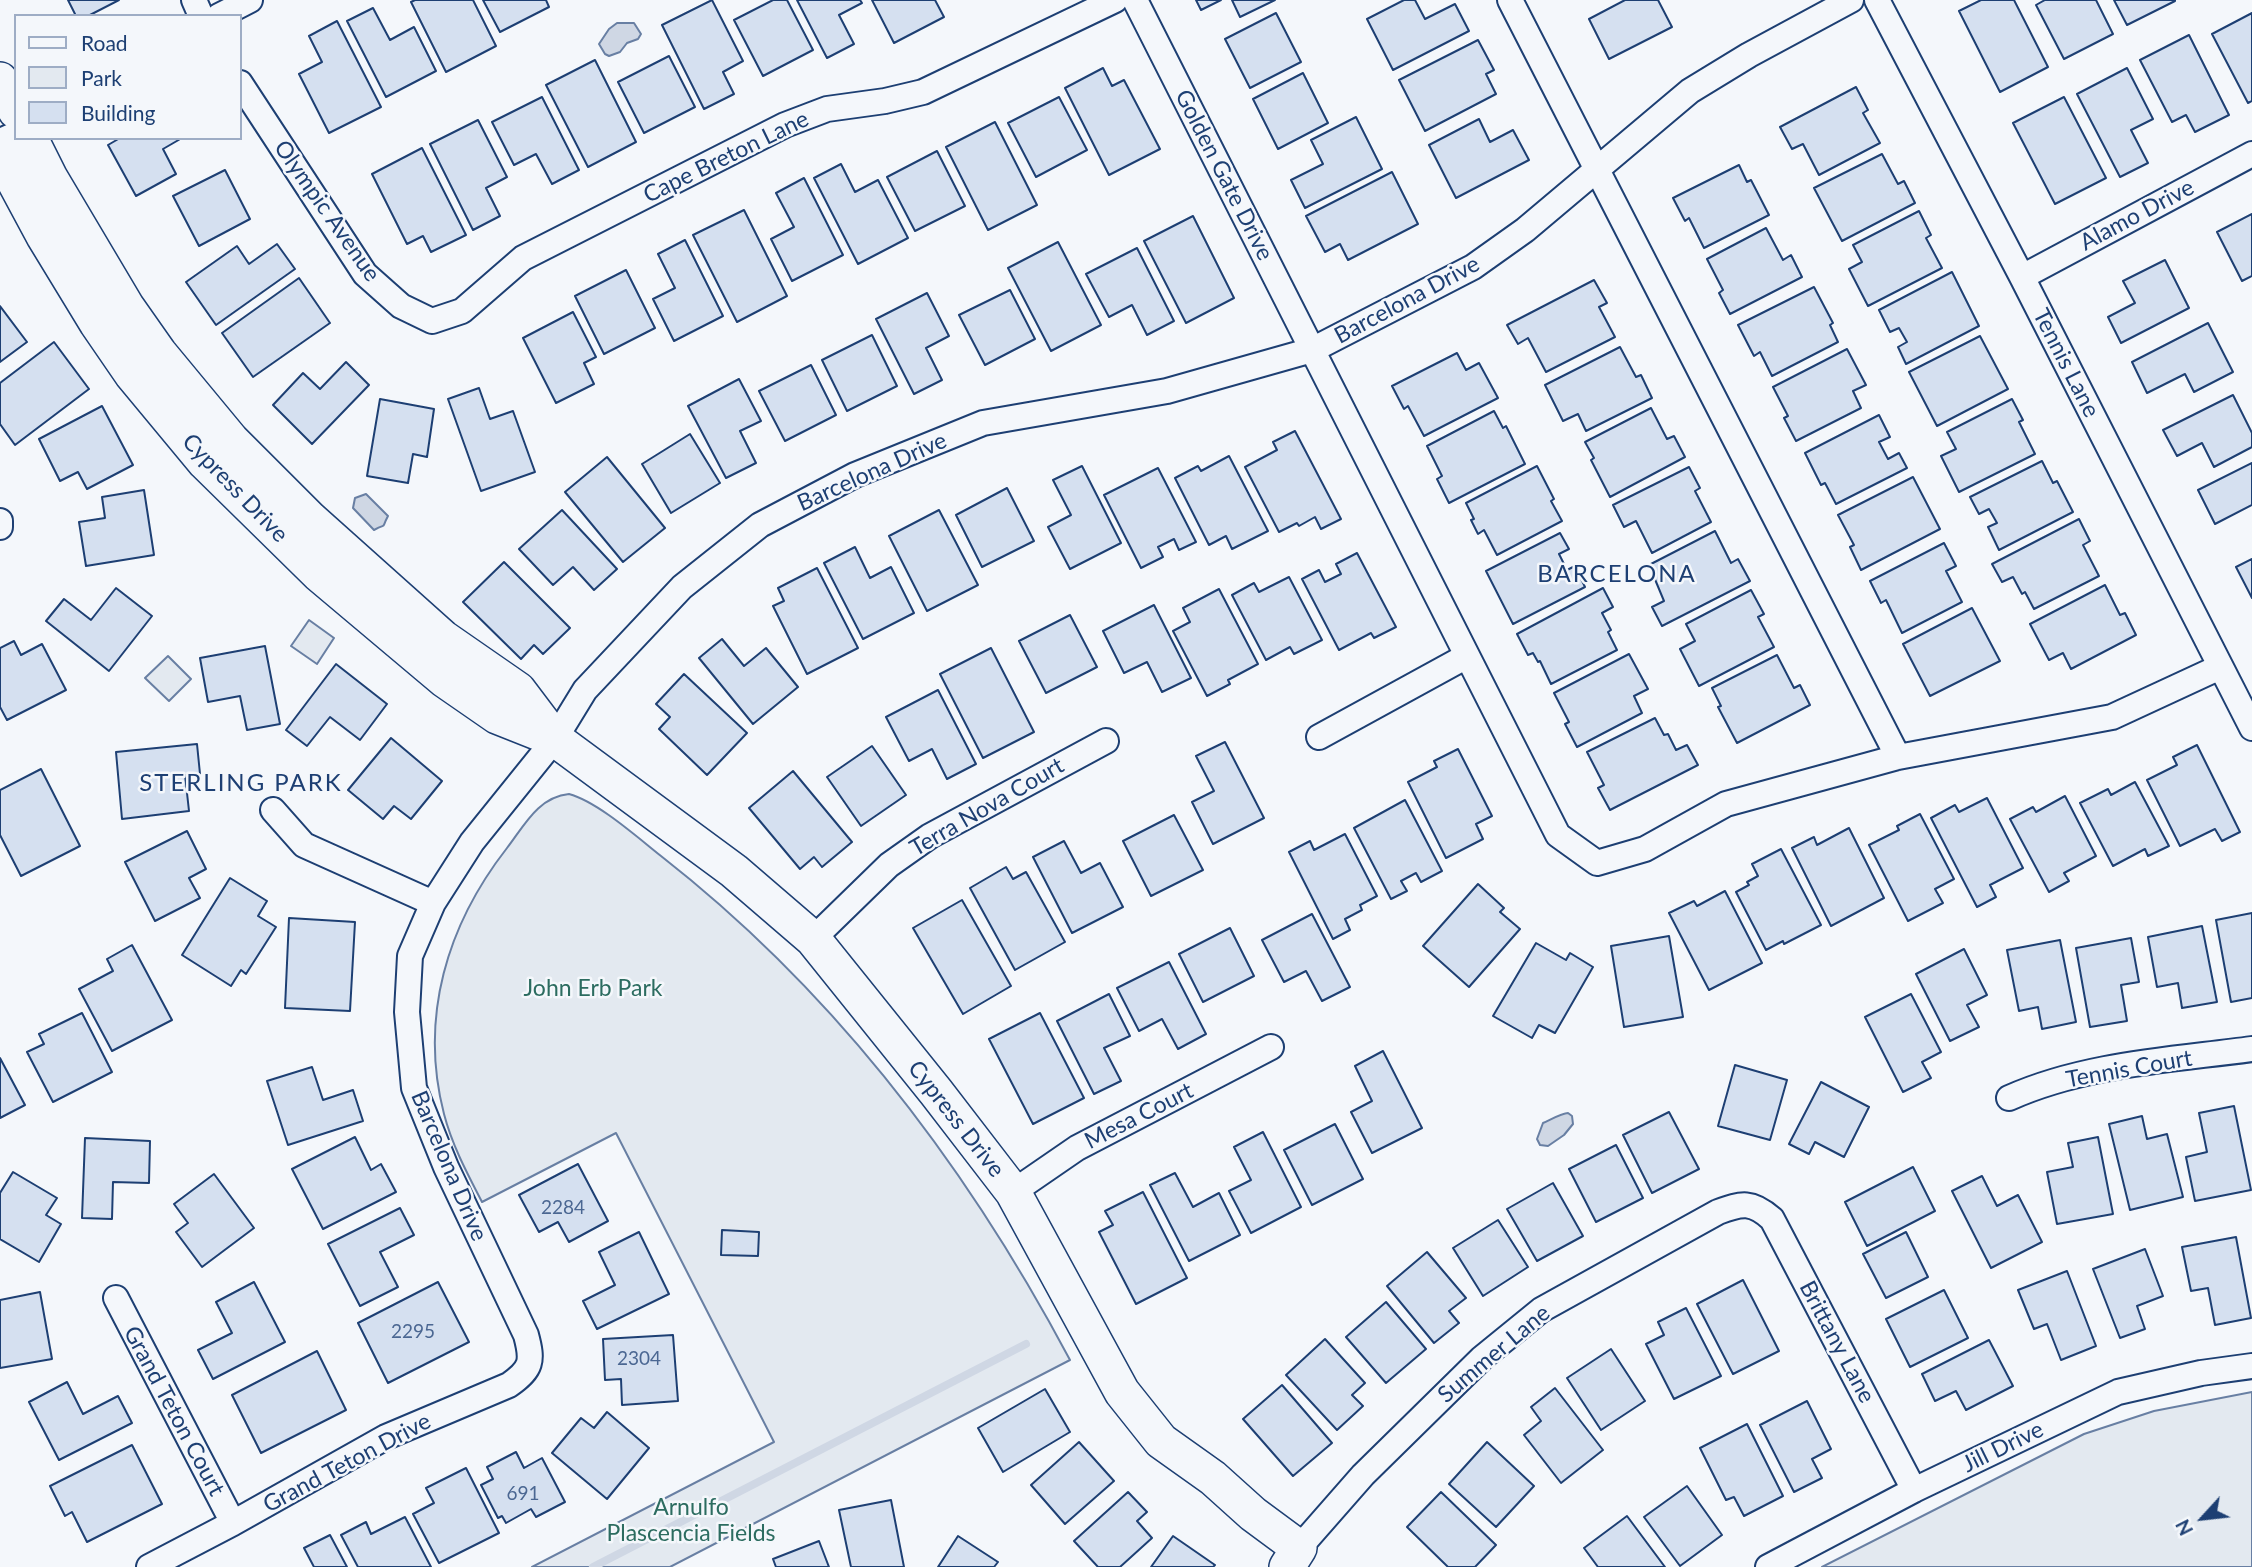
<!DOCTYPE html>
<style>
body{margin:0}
#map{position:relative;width:2252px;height:1567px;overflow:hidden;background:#f4f7fb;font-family:Lato,sans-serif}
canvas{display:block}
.legend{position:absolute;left:14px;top:14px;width:228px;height:126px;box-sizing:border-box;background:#f4f7fb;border:2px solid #9eadc5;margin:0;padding:9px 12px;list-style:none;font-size:21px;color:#1d3f73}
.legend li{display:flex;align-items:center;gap:14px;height:35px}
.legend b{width:35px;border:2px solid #9eadc5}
.north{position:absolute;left:2168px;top:1483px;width:70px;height:70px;-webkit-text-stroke:5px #f4f7fb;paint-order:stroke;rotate:243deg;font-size:19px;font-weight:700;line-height:28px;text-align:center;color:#1d3f73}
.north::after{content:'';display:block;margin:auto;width:24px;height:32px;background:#1d3f73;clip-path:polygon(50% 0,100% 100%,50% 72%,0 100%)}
</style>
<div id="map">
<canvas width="2252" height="1567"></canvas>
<ul class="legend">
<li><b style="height:9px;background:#f4f7fb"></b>Road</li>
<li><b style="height:19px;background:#e3e9f0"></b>Park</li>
<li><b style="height:19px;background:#d5e0f0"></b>Building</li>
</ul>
<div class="north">N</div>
</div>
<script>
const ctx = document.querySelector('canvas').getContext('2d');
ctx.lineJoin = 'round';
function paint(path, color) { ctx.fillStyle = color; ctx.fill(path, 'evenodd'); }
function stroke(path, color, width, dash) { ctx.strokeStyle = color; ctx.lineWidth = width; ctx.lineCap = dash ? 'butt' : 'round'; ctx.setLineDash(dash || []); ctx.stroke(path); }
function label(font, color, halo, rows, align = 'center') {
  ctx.font = font + ' Lato,sans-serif'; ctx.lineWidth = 5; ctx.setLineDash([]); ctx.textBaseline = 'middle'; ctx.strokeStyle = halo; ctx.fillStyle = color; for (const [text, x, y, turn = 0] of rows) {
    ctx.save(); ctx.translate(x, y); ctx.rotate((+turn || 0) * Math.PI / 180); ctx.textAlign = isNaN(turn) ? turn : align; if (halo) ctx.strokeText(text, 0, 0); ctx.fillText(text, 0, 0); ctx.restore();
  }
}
const green = new Path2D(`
 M309,620l25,18 -17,26 -26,-18z
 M168,656l23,23 -22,22 -24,-23z
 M569,794c29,8 68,43 92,62 174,136 306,310 409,504l-400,207h-138l242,-125 -158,-309 -134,69c-15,-29 -30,-57 -38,-88 -25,-97 3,-189 63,-266 17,-22 31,-51 62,-54z
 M2252,1392v175h-430l262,-133 70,-23z`);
const water = new Path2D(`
 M617,23h17l7,11 -3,5 -11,4 -7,9 -11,4 -4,-2 -6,-10 10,-15z
 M366,494l22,22c-8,15 1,6 -14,14l-21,-22 2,-10z
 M1568,1113l4,3 1,8 -9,11 -16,11 -8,-1 -3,-6 6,-16c7,-3 19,-10 25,-10z`);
const stream = new Path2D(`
 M593,1567l433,-223`);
const building = new Path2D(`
 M68,0h51l-31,16h-12z
 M415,0h58l23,46 -50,26 -35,-70z
 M483,0h63l3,7 -49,25z
 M712,0l31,61 -20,11 11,22 -30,15 -42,-84z
 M773,0h14l26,50 -50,26 -29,-56z
 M797,0h63l2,3 -23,12 15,29 -27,14z
 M872,0h63l9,17 -50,26z
 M1196,0h25l-20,10z
 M1232,0h43l-35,17z
 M1404,0h11l10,19 30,-15 14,27 -76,39 -26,-51z
 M1625,0h33l14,27 -63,32 -20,-40z
 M1981,0h33l34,67 -48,25 -41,-81z
 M2045,0h51l17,34 -49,25 -28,-54z
 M2114,0h61v1l-48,24z
 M373,8l17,32 24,-13 22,44 -50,26 -39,-76z
 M1276,13l25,49 -51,26 -25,-49z
 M2252,13v88l-4,2 -36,-69z
 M337,21l44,86 -52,26 -30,-59 23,-12 -13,-26z
 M2189,35l40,80 -34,17 -9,-17 -14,7 -32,-62z
 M1478,40l16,30 -8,4 10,20 -71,37 -26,-51z
 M669,56l26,51 -51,26 -26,-51z
 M595,60l41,82 -48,25 -42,-82z
 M1103,68l9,18 12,-6 36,69 -51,26 -44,-87z
 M2127,68l26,51 -22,11 17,33 -28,14 -43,-83z
 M1303,73l25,50 -50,26 -25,-50z
 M1856,87l12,23 -5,3 17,30 -61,32 -16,-31 -11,5 -12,-22z
 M542,97l37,73 -27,14 -16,-30 -22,11 -22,-43z
 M1059,97l28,53 -51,27 -28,-54z
 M2064,97l42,81 -51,26 -42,-81z
 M1356,117l26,52 -77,39 -14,-28 32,-16 -12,-24z
 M1479,119l11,23 23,-12 16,30 -73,38 -27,-53z
 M478,120l29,57 -21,11 14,28 -27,14 -43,-86z
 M995,122l42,83 -49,25 -42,-83z
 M120,138h62l-19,11 13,25 -40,22 -28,-51z
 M422,148l44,87 -35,17 -8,-16 -16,8 -35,-70z
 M937,151l28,55 -50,25 -28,-54z
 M1882,154l16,30 6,-3 11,22 -73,38 -28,-53z
 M841,164l14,28 23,-12 30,58 -50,26 -44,-86z
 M1739,165l8,17 4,-2 18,35 -65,33 -15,-30 -4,3 -12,-23z
 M225,170l25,49 -51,27 -26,-50z
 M1392,172l26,52 -70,36 -8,-16 -15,8 -19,-36z
 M804,178l39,77 -51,26 -21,-42 23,-12 -18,-34z
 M744,210l43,86 -50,26 -44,-87z
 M1919,211l12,24 -5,3 16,30 -74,38 -19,-37 13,-7 -9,-17z
 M2252,214v62l-10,5 -25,-49z
 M1193,216l41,82 -48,25 -42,-82z
 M1766,228l17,32 8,-5 11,22 -72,37 -11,-21 4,-3 -16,-31z
 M685,240l38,76 -49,25 -21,-42 22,-11 -17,-34z
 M1058,242l43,83 -50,26 -43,-83z
 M277,244l18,25 -79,56 -30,-43 51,-36 12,18z
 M1137,248l37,73 -27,14 -15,-30 -23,12 -23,-43z
 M2165,260l24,48 -68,35 -13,-26 27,-14 -12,-22z
 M626,270l29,58 -51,26 -29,-58z
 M1952,272l27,54 -73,38 -8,-17 9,-5 -8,-14 -9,4 -11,-22z
 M299,278l31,45 -77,54 -31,-44z
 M1594,280l13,23 -8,4 16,30 -69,35 -18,-34 -10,6 -11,-19z
 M1814,287l19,36 -3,2 8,17 -66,34 -12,-24 -6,4 -16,-31z
 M1010,290l25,49 -50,26 -26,-50z
 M927,293l22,43 -23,12 16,32 -28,14 -38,-75z
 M0,306l27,36 -27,20z
 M573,312l23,45 -12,6 10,21 -38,19 -33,-65z
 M2208,323l25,49 -39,20 -9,-18 -38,19 -15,-31z
 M872,335l25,51 -50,25 -25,-51z
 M1980,336l28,53 -71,37 -28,-54z
 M54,342l35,47 -74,56 -15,-21v-41z
 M1620,347l16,30 5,-2 11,23 -66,33 -8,-17 -15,7 -18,-36z
 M1847,349l19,36 -13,6 8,17 -65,33 -12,-23 4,-2 -15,-29z
 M1457,353l9,17 13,-7 19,35 -74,38 -16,-30 -4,3 -12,-23z
 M346,362l23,23 -57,59 -39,-39 30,-32 17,16z
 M811,365l25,50 -51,26 -26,-50z
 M739,379l22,42 -21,10 16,32 -30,15 -38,-72z
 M479,388l11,31 23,-8 22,61 -54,19 -33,-92z
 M2233,395l19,38v14l-38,20 -12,-24 -25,13 -14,-26z
 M380,399l54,10 -7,48 -14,-3 -5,29 -41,-7z
 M2012,399l11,21 -4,2 16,32 -76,38 -18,-36 15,-7 -9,-17z
 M102,406l31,59 -46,24 -9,-17 -18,9 -21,-42z
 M1651,408l16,31 7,-3 11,21 -75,40 -19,-37 3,-2 -9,-16z
 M1494,411l9,17 3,-2 19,38 -76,39 -12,-24 5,-3 -15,-30z
 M1879,415l11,22 -11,5 9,17 11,-6 8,15 -71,36 -11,-21 -4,2 -16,-32z
 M1295,431l46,88 -20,10 -6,-12 -16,9 -2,-3 -18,9 -34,-65 32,-17 -4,-8z
 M690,434l30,49 -49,30 -29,-49z
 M1229,456l39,75 -36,18 -6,-13 -17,9 -34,-67 23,-12 3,5z
 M607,457l58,71 -42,34 -58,-70z
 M2042,461l11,22 4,-2 16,31 -74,38 -11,-23 9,-4 -8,-14 -10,5 -9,-17z
 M2252,463v42l-37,19 -17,-34z
 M1082,466l39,77 -51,26 -22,-42 23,-12 -18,-35z
 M1537,466l17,33 -3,2 11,20 -65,34 -13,-25 -6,4 -7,-14 3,-1 -8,-16z
 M1689,467l11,21 -5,3 16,31 -59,31 -16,-32 -12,6 -11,-22z
 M1158,468l38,74 -17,8 -5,-11 -16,8 5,10 -22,11 -37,-73z
 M1913,477l27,52 -79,41 -11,-23 4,-2 -16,-30z
 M1007,488l27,53 -52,26 -26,-52z
 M144,490l10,65 -68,11 -7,-44 26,-4 -3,-21z
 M562,510l55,59 -23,21 -21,-23 -20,18 -34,-36z
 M939,510l39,75 -51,26 -38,-75z
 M2079,519l11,22 -7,4 16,31 -65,33 -9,-17 -3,2 -9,-17 -11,5 -10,-18z
 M1715,531l16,32 7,-4 12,22 -88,45 -10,-19 12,-6 -15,-36z
 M1560,533l9,16 -10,5 8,16 8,-4 10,21 -72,37 -27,-53z
 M1944,543l12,23 -10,5 16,31 -60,31 -16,-33 -5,3 -11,-22z
 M855,547l15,31 21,-11 23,46 -51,26 -39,-76z
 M1357,553l39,74 -22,11 -3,-5 -32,17 -37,-71 17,-9 6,12 16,-8 -5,-10z
 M2252,559v39l-16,-31z
 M504,562l66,66 -27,26 -9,-9 -13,14 -58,-57z
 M817,568l41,80 -51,26 -34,-68 11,-5 -6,-13z
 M1289,577l33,63 -28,14 -4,-7 -24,13 -34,-65 22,-12 5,9z
 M2105,585l15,30 5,-2 11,22 -65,34 -8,-16 -14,7 -19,-36z
 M116,588l36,28 -43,55 -63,-50 18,-22 27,21z
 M1603,588l10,19 -11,6 9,17 -3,2 9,18 -66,34 -11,-23 -2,1 -5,-9 -5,2 -11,-21z
 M1219,589l39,75 -30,16 2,4 -23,12 -34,-65 17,-9 -7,-14z
 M1751,590l13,24 -6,3 16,30 -75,39 -19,-37 15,-8 -9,-17z
 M1154,605l37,73 -29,14 -15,-30 -23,11 -21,-42z
 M1972,608l28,53 -70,35 -27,-52z
 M1070,615l27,52 -51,26 -27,-52z
 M722,639l22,27 22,-18 32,39 -45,37 -54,-66z
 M14,641l7,14 21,-11 24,46 -59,30 -7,-13v-59z
 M265,646l15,78 -33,6 -7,-34 -32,6 -8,-44z
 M991,648l43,84 -51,26 -43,-84z
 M1629,654l19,35 -14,7 8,17 -65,34 -12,-23 4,-2 -15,-29z
 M1777,655l17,33 6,-3 10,20 -73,38 -19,-36 3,-1 -9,-18z
 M336,664l51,40 -27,36 -30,-23 -23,29 -21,-16z
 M684,674l63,59 -40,42 -48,-46 11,-12 -14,-13z
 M938,690l38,74 -29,15 -15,-30 -23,12 -23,-44z
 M1655,718l9,17 4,-1 8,16 11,-5 11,20 -88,45 -12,-22 6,-3 -17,-33z
 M391,738l51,43 -31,38 -17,-13 -11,13 -35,-29z
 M1225,742l39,76 -51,26 -21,-42 22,-11 -18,-35z
 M197,744l3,30 -15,1 4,36 -67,8 -6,-67z
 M2197,745l43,87 -18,9 -7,-12 -35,17 -33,-66 30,-15 -4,-8z
 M872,746l34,49 -45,31 -34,-49z
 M1458,749l34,67 -16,8 7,15 -37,19 -38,-76 29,-15 -3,-6z
 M41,769l39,77 -59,30 -21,-41v-45z
 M793,771l59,71 -30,25 -8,-10 -14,12 -51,-61z
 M2135,782l34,64 -21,10 -3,-7 -32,17 -33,-63 28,-14 3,6z
 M2065,796l31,60 -32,17 5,8 -20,11 -39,-73 23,-12 3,5z
 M1987,798l36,70 -33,17 6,12 -19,10 -46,-89 24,-13 4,7z
 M1405,800l37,71 -21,11 -5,-9 -15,8 6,10 -16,8 -37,-71z
 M1920,814l34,65 -19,10 8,14 -35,18 -39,-76 30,-15 -2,-4z
 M1174,815l29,55 -52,26 -28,-55z
 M1849,828l35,70 -53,28 -39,-78 22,-11 3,8z
 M187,831l19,38 -17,9 11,20 -45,23 -30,-59z
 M1345,834l32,62 -17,9 2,5 -17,9 5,11 -17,9 -44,-87 21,-11 4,9z
 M1064,841l17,32 19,-10 23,44 -51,26 -39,-76z
 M1781,849l40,76 -37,19 -1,-3 -17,9 -30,-58 13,-7 -2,-3 11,-6 -6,-12z
 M1006,867l7,12 13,-7 39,70 -50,28 -45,-82z
 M230,878l37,23 -9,15 18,11 -30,47 -5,-4 -10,16 -49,-31z
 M1478,884l26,24 -4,4 20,17 -51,58 -46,-41z
 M1725,891l37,72 -53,27 -40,-77 25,-12 3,5z
 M962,900l49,86 -48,28 -50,-86z
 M2252,913v85l-21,4 -15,-82z
 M1312,914l38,73 -28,14 -16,-30 -22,11 -22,-42z
 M289,918l66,4 -5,89 -65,-3z
 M2202,926l15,76 -35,6 -4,-25 -21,4 -9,-50z
 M1230,928l24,48 -51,26 -24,-48z
 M1669,936l14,81 -59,10 -13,-81z
 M2131,938l8,44 -18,3 6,36 -37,6 -14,-79z
 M2060,940l16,82 -34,7 -4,-22 -19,4 -12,-61z
 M1536,943l30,17 4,-7 23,14 -38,66 -16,-8 -7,13 -39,-22z
 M132,945l40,75 -60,31 -33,-62 34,-18 -6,-12z
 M1964,949l23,46 -20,10 12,22 -29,14 -34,-67z
 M1169,962l37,72 -28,15 -16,-30 -23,12 -22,-43z
 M1109,994l21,42 -26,12 17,33 -27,13 -37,-73z
 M1911,994l30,58 -19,10 9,16 -28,14 -38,-75z
 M82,1013l30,59 -59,30 -26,-50 17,-8 -5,-10z
 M1040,1013l44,85 -51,26 -44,-85z
 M1383,1051l39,77 -50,25 -21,-41 21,-11 -17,-35z
 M0,1058l25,47 -25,13z
 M1735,1065l52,15 -17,60 -52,-14z
 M312,1067l11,33 30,-10 10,31 -75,24 -21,-64z
 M1821,1082l48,25 -25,50 -29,-15 -6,12 -20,-10z
 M2234,1106l17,84 -56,11 -9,-44 21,-5 -8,-39z
 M1669,1112l30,57 -47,24 -29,-58z
 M2142,1116l5,23 20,-5 16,63 -53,13 -21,-86z
 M1335,1124l28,55 -51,26 -28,-55z
 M1263,1132l38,75 -50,26 -22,-42 22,-11 -17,-33z
 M355,1137l16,33 10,-6 15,28 -73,37 -31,-60z
 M2098,1137l15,77 -56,10 -10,-52 26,-5 -5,-24z
 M85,1138l65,3 -1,42 -36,-1 -1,37 -30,-1z
 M1616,1145l27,53 -47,24 -27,-53z
 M578,1164l30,57 -39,21 -11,-20 -19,10 -20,-37z
 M1913,1167l22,44 -68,35 -22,-44z
 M13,1172l44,26 -11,17 15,9 -22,38 -39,-23v-46z
 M1175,1173l18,34 26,-14 21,42 -51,26 -39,-76z
 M214,1174l40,54 -52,39 -26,-35 12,-9 -14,-19z
 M1982,1176l15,30 21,-11 24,47 -51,26 -39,-77z
 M1553,1183l30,53 -46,25 -30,-52z
 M1143,1192l44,86 -51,26 -37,-72 14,-7 -8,-14z
 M400,1208l14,27 -34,17 18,35 -38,19 -32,-62z
 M1498,1220l30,47 -45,29 -30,-48z
 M722,1230l37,2 -1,24 -37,-1z
 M639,1232l30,62 -72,35 -14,-28 32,-16 -16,-33z
 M1906,1232l22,45 -42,21 -23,-44z
 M2236,1237l15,81 -36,7 -7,-37 -17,3 -9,-44z
 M2145,1249l18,47 -26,10 8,23 -25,9 -27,-69z
 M1427,1252l39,46 -17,13 10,12 -25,20 -47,-57z
 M2067,1271l29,75 -35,14 -14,-36 -13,5 -16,-39z
 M1743,1280l36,71 -46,23 -36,-70z
 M254,1282l31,60 -72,37 -15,-29 34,-17 -16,-31z
 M438,1282l31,60 -81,41 -30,-60z
 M1944,1290l24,48 -58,29 -24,-48z
 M40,1292l12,67 -52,9v-68z
 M1386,1302l40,47 -40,34 -40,-46z
 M1686,1308l35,68 -47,23 -28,-55 18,-9 -6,-13z
 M673,1335l5,66 -56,4 -1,-26 -16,1 -2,-41z
 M1325,1339l40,44 -13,12 11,11 -26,24 -51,-55z
 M1989,1340l24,46 -47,24 -10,-19 -21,10 -13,-27z
 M1611,1349l34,52 -44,29 -34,-52z
 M317,1351l29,59 -85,43 -29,-58z
 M67,1382l16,32 35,-18 14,27 -73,37 -30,-58z
 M1282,1385l50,58 -39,33 -50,-57z
 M1555,1388l48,62 -42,33 -37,-48 17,-14 -10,-14z
 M1045,1389l25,43 -67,40 -25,-44z
 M1807,1401l24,48 -19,10 10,19 -28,14 -34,-67z
 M607,1412l42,36 -42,51 -55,-46 29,-35 13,10z
 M1747,1424l36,72 -39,20 -10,-19 -8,3 -26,-52z
 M1079,1442l35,39 -49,43 -34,-39z
 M1487,1442l47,44 -38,41 -47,-43z
 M132,1445l30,59 -75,38 -15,-30 -7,4 -15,-30z
 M516,1452l8,16 18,-10 23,44 -29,15 -5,-8 -25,14 -4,-7 -4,2 -17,-33 12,-6 -6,-12z
 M466,1468l33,65 -60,30 -26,-49 21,-11 -8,-15z
 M1687,1486l35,49 -42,31 -36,-49z
 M1128,1492l19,20 -10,9 15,17 -32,29h-22l-24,-26z
 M1441,1492l55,53 -21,22h-27l-41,-40z
 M891,1500l13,67h-53l-12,-57z
 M1627,1516l38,51h-67l-14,-19z
 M405,1517l26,50h-73l-17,-32 25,-13 5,12z
 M330,1535l17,32h-33l-10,-19z
 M958,1536l40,26 -4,5h-56z
 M1173,1536l42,29 -2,2h-62z
 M819,1541l10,26h-53l-3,-8z`);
const street = new Path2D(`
 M194,0l7,16
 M1135,0l423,835 39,28 48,-14 81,-45 172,-47 214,-40 108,-50
 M1510,0l388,757
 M1877,0l145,277 230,451
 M219,16l31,-16
 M240,83l125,191 36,32 31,15 30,-10 61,-53 262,-133 42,-16 58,-8 38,-9 192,-92
 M0,141l16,-7
 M2022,277l230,-123
 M0,521v6
 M1319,737l148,-81
 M273,810l31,35 129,58
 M813,939l76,-74 41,-29 176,-95
 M2009,1098c76,-34 162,-38 243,-49
 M1013,1192l64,-44 194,-101
 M116,1298l117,225
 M1299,1548l64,-73 119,-117 59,-48 177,-98c24,-9 34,-11 54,7l142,271
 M149,1567l84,-44 153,-86 123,-52c23,-16 24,-24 17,-50l-80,-168 -32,-79 -7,-76 3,-56 23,-53 39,-61 83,-103 30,-49 97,-103 78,-62 95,-50 128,-52 184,-32 145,-41 161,-83 52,-37 165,-139 59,-36 102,-55
 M1768,1567l146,-77 204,-98 83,-19 51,-7`);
const secondary = new Path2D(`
 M0,80l16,31
 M30,138l20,40 76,128 33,47 72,87 79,79 133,119 75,52 37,49
 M0,154l44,82 53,87 35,51 73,88 114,112 126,106 52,36 58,23 179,132 79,68 123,153 77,100 109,200 39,49 52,37 40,36 46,34 -12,19`);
const numberNames = [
 ["2284",563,1208],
 ["2295",413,1332],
 ["2304",639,1359],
 ["691",523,1494]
];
const streetNames = [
 ["Cape Breton Lane",726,157,-26],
 ["Golden Gate Drive",1224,175,63],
 ["Olympic Avenue",327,211,55],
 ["Alamo Drive",2137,215,-28],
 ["Barcelona Drive",1407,300,-28],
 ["Tennis Lane",2066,363,63],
 ["Barcelona Drive",872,472,-24],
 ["Cypress Drive",235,488,46],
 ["Terra Nova Court",987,807,-30],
 ["Tennis Court",2129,1069,-10],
 ["Mesa Court",1139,1116,-27],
 ["Cypress Drive",956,1119,52],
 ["Barcelona Drive",449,1166,67],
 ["Brittany Lane",1837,1342,62],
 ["Summer Lane",1494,1354,-40],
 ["Grand Teton Court",174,1411,62],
 ["Jill Drive",2003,1447,-26],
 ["Grand Teton Drive",347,1463,-28]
];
const parkNames = [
 ["John Erb Park",593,989],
 ["Arnulfo",691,1508],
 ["Plascencia Fields",691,1534]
];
const neighbourhoodNames = [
 ["BARCELONA",1617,574],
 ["STERLING PARK",241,783]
];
paint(green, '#e3e9f0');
stroke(green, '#687fa3', 2);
paint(water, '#cfd7e4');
stroke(water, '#687fa3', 2);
stroke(stream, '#cfd7e4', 8);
paint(building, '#d5e0f0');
stroke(building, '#1d3f73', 2);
stroke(street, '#1d3f73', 28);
stroke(secondary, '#1d3f73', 38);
stroke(street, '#f4f7fb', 24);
stroke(secondary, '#f4f7fb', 35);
label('19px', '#4b6792', null, numberNames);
label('23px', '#1d3f73', '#f4f7fb', streetNames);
label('23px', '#2c6c60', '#f4f7fb', parkNames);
ctx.letterSpacing = '2px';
label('24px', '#1d3f73', '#f4f7fb', neighbourhoodNames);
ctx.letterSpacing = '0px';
</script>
